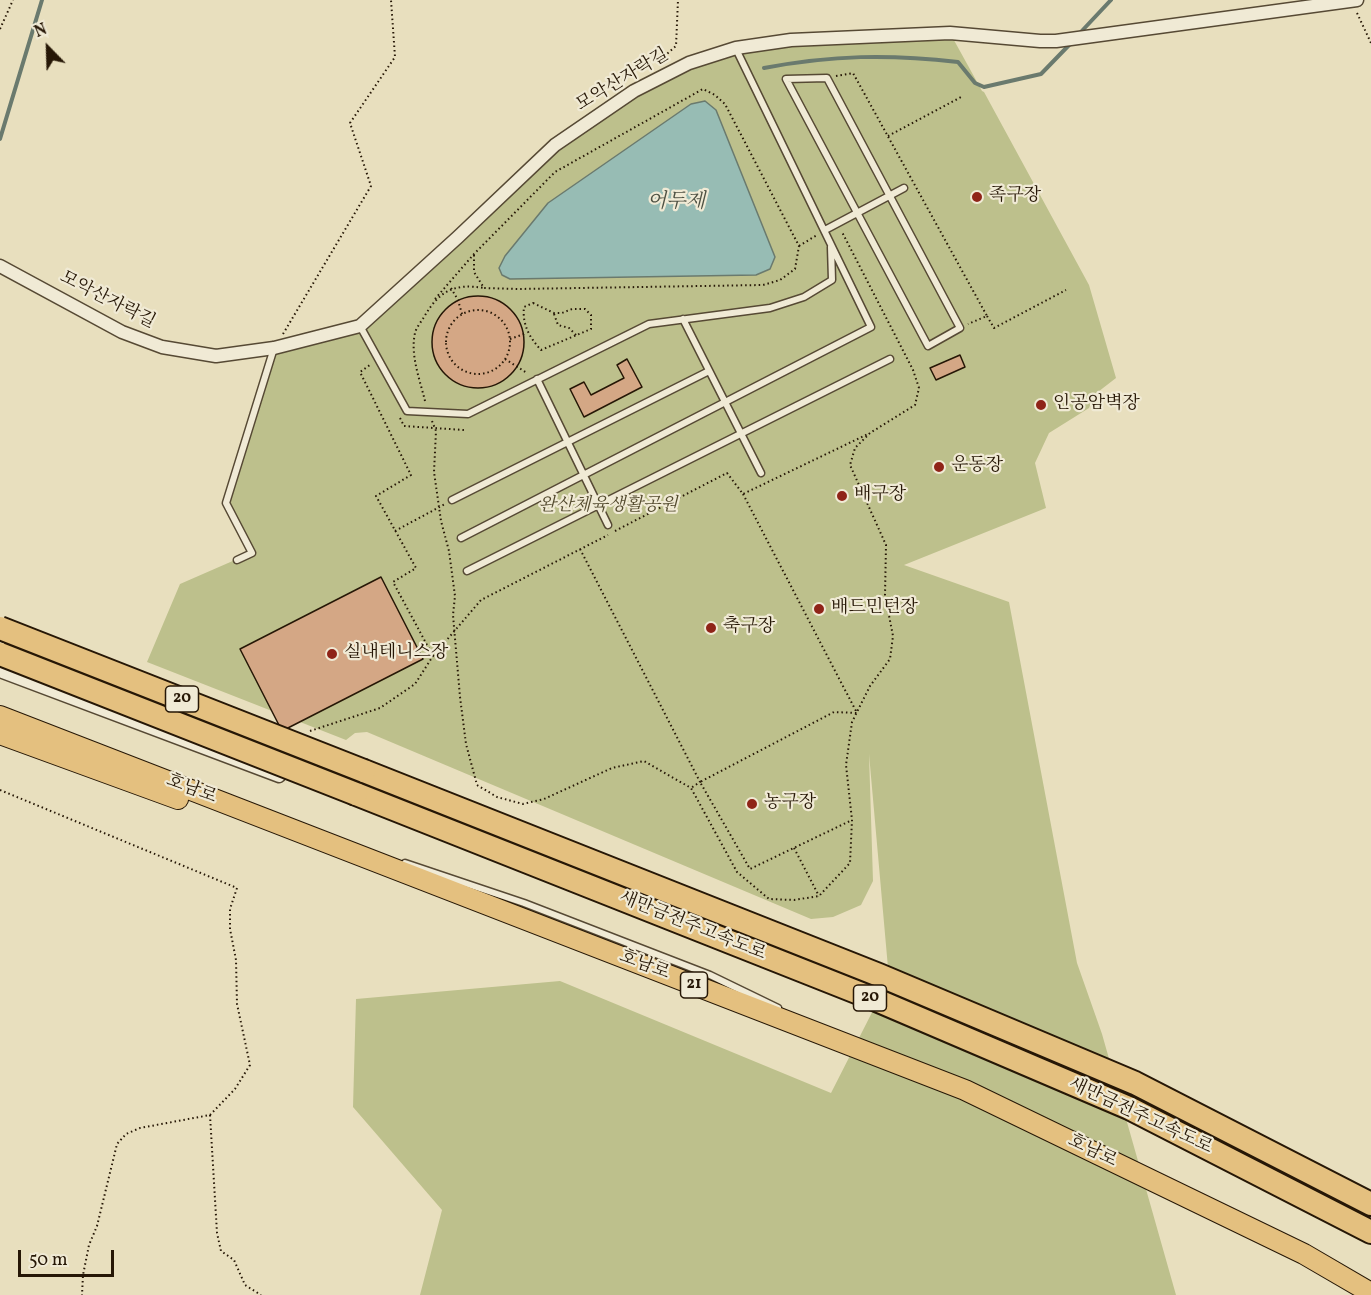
<!DOCTYPE html>
<meta charset="utf-8">
<style>
body{margin:0}
#map{position:relative;width:1371px;height:1295px;overflow:hidden;background:#e8dfbe;font-family:Vollkorn,serif}
canvas{display:block}
.north{position:absolute;left:18px;top:18px;width:60px;height:60px;-webkit-text-stroke:4px #f0ead5;paint-order:stroke;rotate:337deg;font-size:16px;font-weight:700;line-height:24px;text-align:center;color:#261706}
.north::after{content:'';display:block;margin:auto;width:21px;height:27px;background:#261706;clip-path:polygon(50% 0,100% 100%,50% 72%,0 100%)}
.scale{position:absolute;left:18px;top:1250px;width:96px;height:27px;box-sizing:border-box;border:3px solid #261706;border-top:0;padding-left:8px;font-size:18px;line-height:21px;white-space:nowrap;color:#261706;-webkit-text-stroke:4px #f0ead5;paint-order:stroke}
</style>
<div id="map">
<canvas width="1371" height="1295"></canvas>
<div class="north">N</div>
<div class="scale">50 m</div>
</div>
<script>
const ctx = document.querySelector('canvas').getContext('2d');
ctx.lineJoin = 'round';
function paint(path, color) { ctx.fillStyle = color; ctx.fill(path, 'evenodd'); }
function stroke(path, color, width, dash) { ctx.strokeStyle = color; ctx.lineWidth = width; ctx.lineCap = dash ? 'butt' : 'round'; ctx.setLineDash(dash || []); ctx.stroke(path); }
function label(font, color, halo, rows, align = 'center') {
  ctx.font = font + ' Vollkorn,"Noto Serif KR",serif'; ctx.lineWidth = 4.5; ctx.setLineDash([]); ctx.textBaseline = 'middle'; ctx.strokeStyle = halo; ctx.fillStyle = color; for (const [text, x, y, turn = 0] of rows) {
    ctx.save(); ctx.translate(x, y); ctx.rotate((+turn || 0) * Math.PI / 180); ctx.textAlign = isNaN(turn) ? turn : align; if (halo) ctx.strokeText(text, 0, 0); ctx.fillText(text, 0, 0); ctx.restore();
  }
}
const green = new Path2D(`
 M950,33l32,58 2,1 105,193 27,93 -22,17 -5,13 -40,25 -14,30 11,45 -142,57 105,37 68,361 25,71 74,261h-756l22,-85 -89,-103 3,-108 204,-18 271,112 58,-114 -20,-225 4,127 -12,24 -28,12 -22,2 -444,-187 -12,1 -9,7 -199,-78 33,-78 71,-31 -25,-50 48,-155 86,-22 195,-181 79,-54 102,-43z`);
const water = new Path2D(`
 M705,101l11,9 59,147 -5,12 -14,6 -246,4 -8,-4 -3,-7 6,-12 43,-53 143,-99z`);
const stream = new Path2D(`
 M1079,34l32,-34
 M764,68c69,-13 124,-14 194,-6l17,21 9,4 57,-13 31,-32
 M0,139l42,-139`);
const building = new Path2D(`
 M432 342a46 46 0 1 1 92 0a46 46 0 1 1-92 0Z
 M960,355l5,12 -29,13 -6,-12z
 M627,359l15,28 -58,30 -14,-28 14,-7 7,13 33,-17 -7,-13z
 M381,577l42,82 -141,72 -42,-82z`);
const path = new Path2D(`
 M1357,13l14,30
 M0,29l13,-29
 M660,63l-1,-2 17,-15 2,-46
 M836,76l17,-3 134,243 -19,8
 M888,136l75,-40
 M799,246l18,-11
 M451,288l7,12 4,14
 M435,299l39,-45 81,-82 148,-83 12,6 10,9 74,142 -4,23 -15,11 -17,5 -245,4 -34,-1 -10,-16v-18
 M533,303l21,10h8l10,-4h13l6,6v14l-50,21c-11,-12 -19,-25 -17,-43z
 M446 342a32 32 0 1 1 64 0a32 32 0 1 1-64 0Z
 M554,314l4,11 11,3 7,7
 M987,316l7,12 72,-38
 M283,334l88,-148 -21,-63 45,-66 -4,-57
 M510,339l17,-6
 M505,359l22,14
 M425,401c-5,-21 -15,-46 -10,-68 1,-5 6,-11 9,-16 15,-26 30,-34 60,-29
 M400,418l4,8 60,4
 M432,421l4,10 -2,41 7,49 8,30 6,45 -2,19 7,82 6,47 11,41 20,12 26,7 21,-5 68,-31 32,-7 47,27 46,84 32,27 25,1 25,-4 31,-33 2,-43 -6,-55 6,-43 18,-36 20,-27 3,-23 -8,-41 1,-50 -36,-80 5,-17 15,-15 45,-28 4,-17 -6,-18 -71,-138
 M743,494l114,219 -23,-1 -134,70 50,87 102,-49
 M395,531l50,-27
 M615,531l112,-58 16,21 125,-60
 M580,549l120,233 -9,6
 M433,656l48,-56 127,-65
 M310,731l70,-23 35,-24 18,-28 -40,-74 23,-14 -40,-72 35,-21 -51,-103 10,-7
 M0,790l237,98 -7,21v20l6,31 1,44 13,61 -15,24 -25,26 -70,13 -14,6 -9,10 -20,82 -8,19 -6,30 -1,20
 M794,848l25,48
 M210,1115l7,118 4,18 13,9 11,25 16,10`);
const service = new Path2D(`
 M827,78l133,250 -32,18 -142,-267z
 M825,230l79,-42
 M683,319l78,154
 M360,326l47,85 61,3 181,-90 121,-16 34,-11 28,-17 -1,-33
 M537,379l71,146
 M452,500l257,-129
 M461,538l410,-211 -135,-278
 M237,560l15,-7 -26,-50 48,-155
 M467,571l423,-212
 M405,863l119,40 186,72 68,33`);
const minor = new Path2D(`
 M0,266l122,66 40,15 54,9 58,-8 86,-22 98,-89 97,-92 79,-54 55,-28 47,-15 55,-8 159,-7 90,8h16l301,-41
 M0,671l279,105`);
const trunk = new Path2D(`
 M0,716l965,374 339,164 67,39
 M0,734l178,65`);
const motorway = new Path2D(`
 M364,771l515,204 256,108 236,121
 M356,794l518,205 255,109 242,124`);
const motorwayBridge = new Path2D(`
 M0,628l364,143
 M0,654l356,140`);
const markers = [
 [977,197,6,"#8f2418"],
 [1041,405,6,"#8f2418"],
 [939,467,6,"#8f2418"],
 [842,496,6,"#8f2418"],
 [819,609,6,"#8f2418"],
 [711,628,6,"#8f2418"],
 [332,654,6,"#8f2418"],
 [752,804,6,"#8f2418"]
];
const shields = [
 [182,699,33],
 [694,985,27],
 [870,998,33]
];
const shieldNames = [
 ["20",182,699],
 ["21",694,985],
 ["20",870,998]
];
const streetNames = [
 ["모악산자락길",623,81,-31],
 ["모악산자락길",107,301,27],
 ["호남로",191,790,21],
 ["새만금전주고속도로",692,927,22],
 ["호남로",644,966,21],
 ["새만금전주고속도로",1140,1117,25],
 ["호남로",1092,1152,26]
];
const poiNames = [
 ["족구장",989,197],
 ["인공암벽장",1053,405],
 ["운동장",951,467],
 ["배구장",854,496],
 ["배드민턴장",831,609],
 ["축구장",723,628],
 ["실내테니스장",344,654],
 ["농구장",764,804]
];
const parkNames = [
 ["완산체육생활공원",608,507]
];
const waterNames = [
 ["어두제",676,203]
];
paint(green, '#bdc08c');
paint(water, '#97bcb4');
stroke(water, '#6a7a6e', 1.5);
stroke(stream, '#6a7a6e', 4);
paint(building, '#d4a785');
stroke(building, '#261706', 1.5);
stroke(service, '#564934', 9);
stroke(minor, '#564934', 15);
stroke(trunk, '#261706', 22);
stroke(motorway, '#261706', 26);
stroke(path, '#261706', 2, [1.5, 3]);
stroke(service, '#f0ead5', 6);
stroke(minor, '#f0ead5', 12);
stroke(trunk, '#e4c07f', 20);
stroke(motorway, '#e4c07f', 22);
stroke(motorwayBridge, '#261706', 26, []);
stroke(motorwayBridge, '#e4c07f', 22);
for (const [x, y, r, color] of markers) { const dot = new Path2D(); dot.arc(x, y, r, 0, 2 * Math.PI); ctx.fillStyle = color; ctx.fill(dot); stroke(dot, '#f0ead5', 2); }
for (const [x, y, w] of shields) { const box = new Path2D(); box.roundRect(x - w / 2, y - 13, w, 26, 4.5); ctx.fillStyle = '#f0ead5'; ctx.fill(box); stroke(box, '#261706', 1.5); }
label('bold 16px', '#261706', null, shieldNames);
label('18px', '#261706', '#f0ead5', streetNames);
label('18px', '#261706', '#f0ead5', poiNames, 'left');
label('italic 18px', '#534a2e', '#f0ead5', parkNames);
label('italic 20px', '#4e5143', '#f0ead5', waterNames);
</script>
